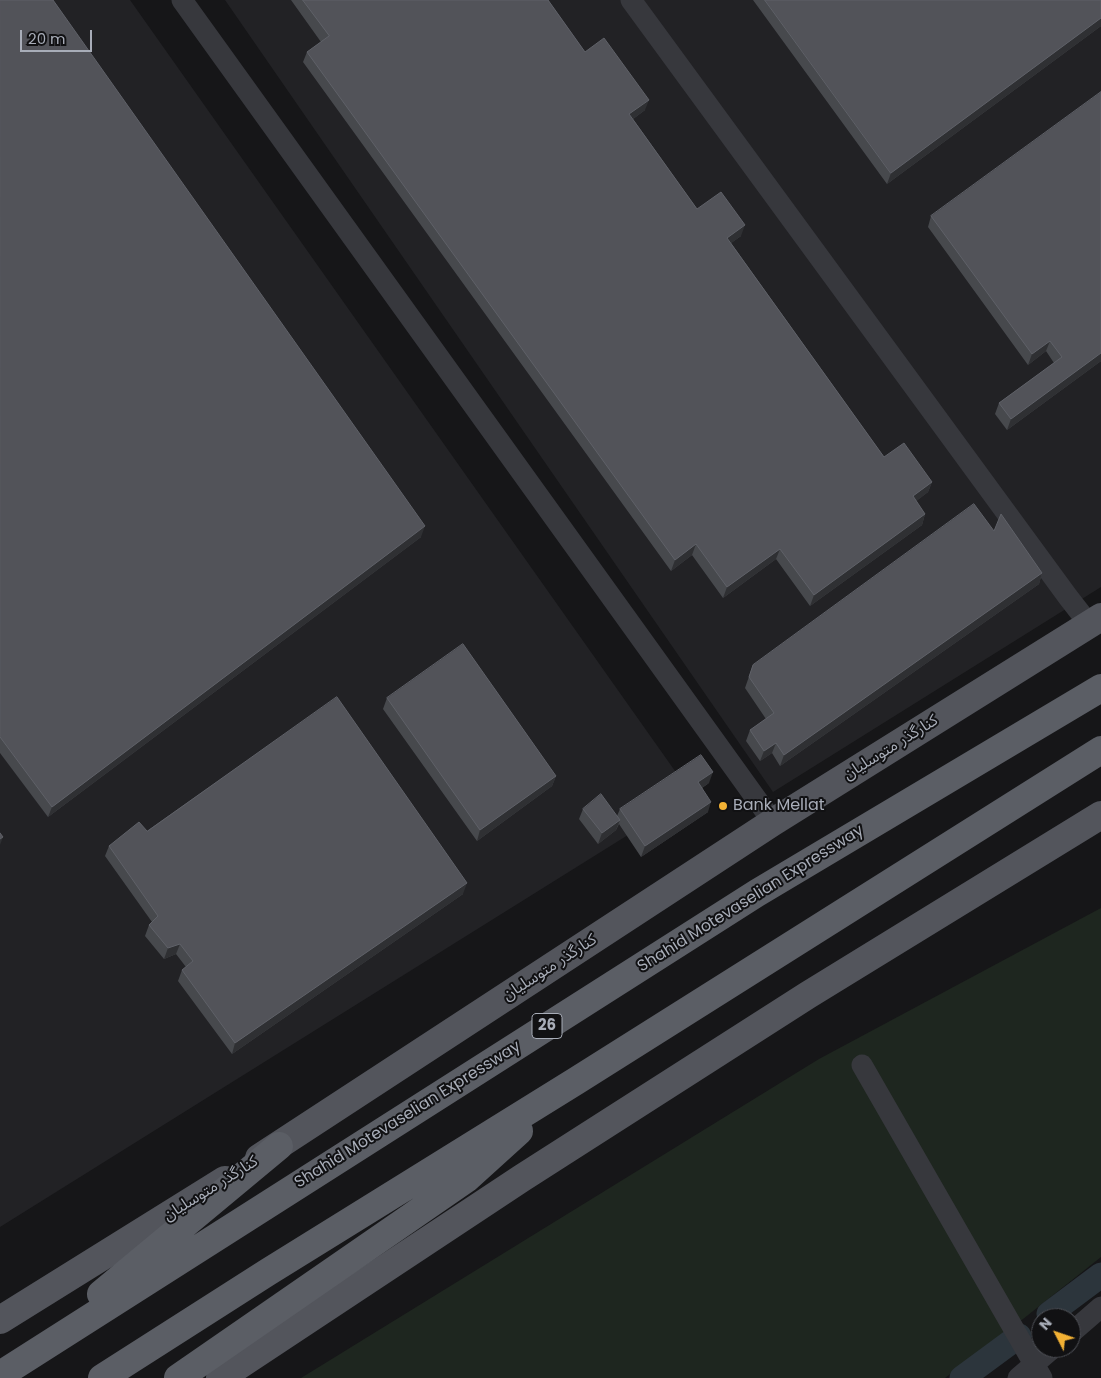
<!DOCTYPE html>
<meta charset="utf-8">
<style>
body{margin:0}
#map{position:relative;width:1101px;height:1378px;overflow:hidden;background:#161618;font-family:Poppins,sans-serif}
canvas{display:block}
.north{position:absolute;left:1031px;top:1308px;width:50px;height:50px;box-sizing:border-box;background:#111113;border:1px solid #4d4f55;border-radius:50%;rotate:311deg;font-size:14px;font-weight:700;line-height:20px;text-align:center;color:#a8adb8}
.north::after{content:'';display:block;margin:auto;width:18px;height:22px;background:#f2b134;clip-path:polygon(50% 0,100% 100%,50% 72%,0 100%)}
.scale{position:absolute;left:20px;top:30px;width:72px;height:22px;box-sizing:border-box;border:2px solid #a8adb8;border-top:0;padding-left:6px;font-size:15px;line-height:18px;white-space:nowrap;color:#a8adb8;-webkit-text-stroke:4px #111113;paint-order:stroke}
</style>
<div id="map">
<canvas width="1101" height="1378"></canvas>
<div class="north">N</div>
<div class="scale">20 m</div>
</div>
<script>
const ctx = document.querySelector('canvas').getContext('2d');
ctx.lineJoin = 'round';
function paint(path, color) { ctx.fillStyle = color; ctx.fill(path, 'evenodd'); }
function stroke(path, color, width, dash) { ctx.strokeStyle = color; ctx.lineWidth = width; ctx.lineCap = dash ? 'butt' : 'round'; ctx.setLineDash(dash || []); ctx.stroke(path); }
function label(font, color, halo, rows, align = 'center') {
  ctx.font = font + ' Poppins,"Noto Sans Arabic",sans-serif'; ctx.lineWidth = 4; ctx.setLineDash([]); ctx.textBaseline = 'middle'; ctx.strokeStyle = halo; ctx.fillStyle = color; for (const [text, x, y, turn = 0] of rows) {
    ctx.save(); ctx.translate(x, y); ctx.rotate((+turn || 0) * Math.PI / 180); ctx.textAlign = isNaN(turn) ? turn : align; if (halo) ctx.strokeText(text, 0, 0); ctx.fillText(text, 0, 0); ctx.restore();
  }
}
const built = new Path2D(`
 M0,0h130l562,795 -692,432z
 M225,0h876v587l-328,205z`);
const green = new Path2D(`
 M1101,908v349l-83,66 -73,55h-644l518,-319z`);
const canal = new Path2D(`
 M1049,1314l52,-39
 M962,1378l57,-42`);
const minor = new Path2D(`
 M182,0l591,822
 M631,0l437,597 21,27
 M862,1065l180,313
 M1071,1333l30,-26
 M1018,1378l35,-30`);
const primary = new Path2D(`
 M259,1158l514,-336 328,-205
 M0,1320l225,-140
 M220,1378l302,-200 286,-183 293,-180`);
const trunk = new Path2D(`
 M101,1294l178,-148
 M0,1375l757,-482 344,-205
 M102,1378l166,-106 308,-191 525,-331
 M178,1378l288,-199 53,-48`);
const wall = new Path2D(`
 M0,0l421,537 -373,280 -48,-64z
 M291,0h257l37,52 60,58 -12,9 64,90 44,27 -10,7 153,214 48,25 -4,10 -12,9 9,13 -3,11 -112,81 -34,-47 -53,39 -31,-43 -21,16 -368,-509 4,-10 14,-10z
 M753,0h348v26l-214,158z
 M931,216l170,145 -94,69 -12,-16 4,-11 55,-40 -8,-12 -18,14 -100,-138z
 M994,531l48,42 -3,11 -259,182 -8,-13 -12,8 -14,-20 4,-11 16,-11 -21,-31 8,-23z
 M387,698l169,78 -4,10 -75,55 -94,-132z
 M709,783l-7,5 6,24 -67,45 -22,-33 -3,6 -18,14 -19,-25 4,-10 34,7 3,-7z
 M147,831l316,63 -231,160 -54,-73 4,-11 4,-3 -10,-13 -12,5 -19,-23 4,-11 3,-3 -47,-66 4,-10z`);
const shadedWall = new Path2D(`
 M1101,18v8l-214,158 4,-11z
 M649,100l-4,10 -20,15 4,-11z
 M745,225l-4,11 -18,13 4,-11z
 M1050,341l-4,10 -18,14 4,-11z
 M1101,353v8l-94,69 4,-11z
 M932,482l-4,10 -19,15 4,-11z
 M925,514l-3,11 -112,81 4,-11z
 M425,526l-4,11 -373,280 4,-10z
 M696,544l-4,11 -21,16 4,-11z
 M780,549l-4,10 -53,39 4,-11z
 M1042,573l-3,11 -259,182 4,-11z
 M776,743l-4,10 -12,8 4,-10z
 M713,772l-4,11 -15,10 4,-11z
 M556,776l-4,10 -75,55 3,-11z
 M711,802l-3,10 -67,45 4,-11z
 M620,820l-4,10 -18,14 4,-11z
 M3,837l-3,8v-6z
 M467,883l-4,11 -231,160 3,-11z
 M180,944l-4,10 -12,5 4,-11z`);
const building = new Path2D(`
 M0,0h53l372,526 -373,281 -52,-70z
 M303,0h245l37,52 19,-14 45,62 -20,14 68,95 24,-17 24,33 -18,13 157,219 20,-14 28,39 -19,14 12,18 -111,81 -34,-46 -53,38 -31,-43 -21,16 -368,-508 22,-16z
 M765,0h336v18l-210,155z
 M1101,92v261l-90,66 -12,-16 63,-46 -12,-16 -18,13 -101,-138z
 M974,504l20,27 7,-17 41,59 -258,182 -8,-12 -12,8 -14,-21 24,-17 -25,-36 4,-12z
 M463,644l93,132 -76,54 -93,-132z
 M337,697l130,186 -232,160 -53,-73 11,-9 -13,-17 -12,4 -19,-23 9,-9 -49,-70 30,-24 8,9z
 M701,755l12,17 -15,10 13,20 -66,44 -25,-37z
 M601,794l19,26 -18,13 -19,-24z
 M0,833l3,4 -3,2z`);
const markers = [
 [723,806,5,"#f2b134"]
];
const shields = [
 [547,1026,30]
];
const shieldNames = [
 ["26",547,1026]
];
const streetNames = [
 ["کنارگذر متوسلیان",891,748,-32],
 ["Shahid Motevaselian Expressway",751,899,-32],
 ["کنارگذر متوسلیان",550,968,-33],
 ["Shahid Motevaselian Expressway",408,1115,-32],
 ["کنارگذر متوسلیان",211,1189,-32]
];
const poiNames = [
 ["Bank Mellat",733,806]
];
paint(built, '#222225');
paint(green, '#1e261f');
stroke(canal, '#2c353c', 25);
stroke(minor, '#37383d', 21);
stroke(primary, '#53555c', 28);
stroke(trunk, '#5b5e65', 28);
paint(wall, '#47494d');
paint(shadedWall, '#2f3033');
paint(building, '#525359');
stroke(building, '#5f6168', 1);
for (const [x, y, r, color] of markers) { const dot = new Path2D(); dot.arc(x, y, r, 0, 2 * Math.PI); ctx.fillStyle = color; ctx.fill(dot); stroke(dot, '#111113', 2); }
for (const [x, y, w] of shields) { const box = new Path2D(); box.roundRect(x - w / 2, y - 12.5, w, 25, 4); ctx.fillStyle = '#111113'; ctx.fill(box); stroke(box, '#a8adb8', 1); }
label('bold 15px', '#a8adb8', null, shieldNames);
label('16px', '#a8adb8', '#111113', streetNames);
label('16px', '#a8adb8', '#111113', poiNames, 'left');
</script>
